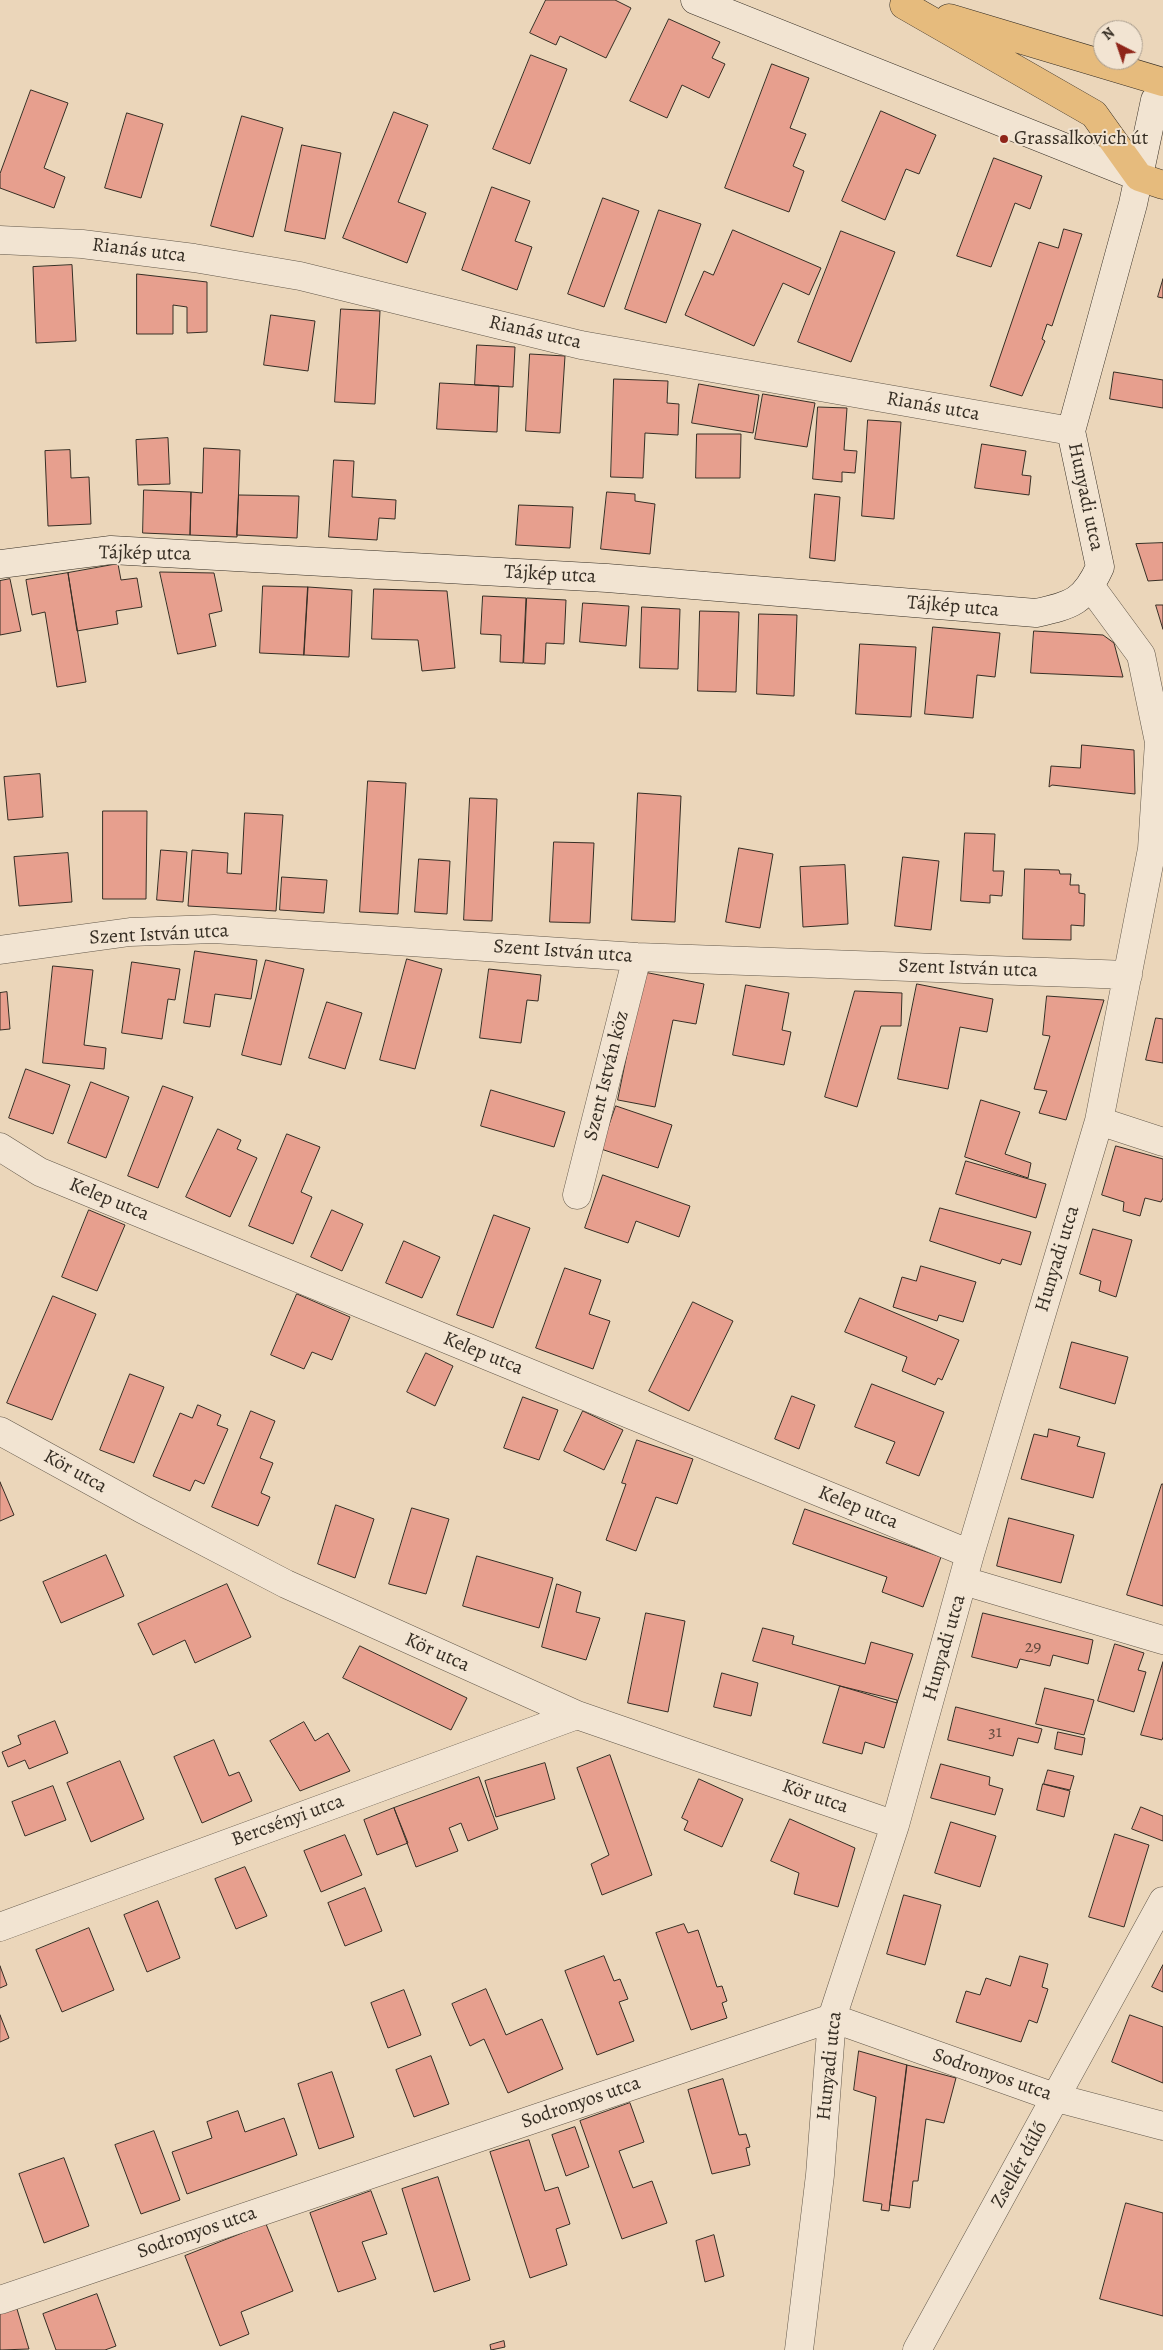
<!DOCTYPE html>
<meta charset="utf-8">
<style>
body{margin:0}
#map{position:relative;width:1163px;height:2350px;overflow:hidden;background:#ebd6ba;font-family:Alegreya,serif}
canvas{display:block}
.north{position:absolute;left:1093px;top:20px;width:50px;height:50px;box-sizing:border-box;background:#f2e4d2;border:1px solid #a79b8c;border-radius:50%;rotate:319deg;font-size:14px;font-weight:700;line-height:20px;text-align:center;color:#362e24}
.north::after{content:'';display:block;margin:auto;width:18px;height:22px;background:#8f2418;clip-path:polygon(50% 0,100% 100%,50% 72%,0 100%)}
</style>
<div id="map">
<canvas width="1163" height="2350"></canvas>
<div class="north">N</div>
</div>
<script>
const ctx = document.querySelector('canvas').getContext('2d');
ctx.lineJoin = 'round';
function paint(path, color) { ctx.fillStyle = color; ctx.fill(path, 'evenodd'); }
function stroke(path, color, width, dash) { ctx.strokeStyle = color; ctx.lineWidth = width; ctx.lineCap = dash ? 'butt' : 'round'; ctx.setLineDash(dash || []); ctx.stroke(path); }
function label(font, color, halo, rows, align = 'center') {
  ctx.font = font + ' Alegreya,serif'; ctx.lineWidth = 4; ctx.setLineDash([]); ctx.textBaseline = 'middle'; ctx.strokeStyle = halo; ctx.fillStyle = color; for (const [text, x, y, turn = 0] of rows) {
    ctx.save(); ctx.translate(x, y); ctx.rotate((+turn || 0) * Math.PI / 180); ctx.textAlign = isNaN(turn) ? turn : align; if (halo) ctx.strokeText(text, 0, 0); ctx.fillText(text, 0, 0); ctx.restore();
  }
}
const building = new Path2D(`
 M546,0h69l16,8 -25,50 -46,-22 -4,9 -26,-12z
 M669,19l51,23 -8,16 13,6 -16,34 -27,-13 -15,33 -37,-17z
 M531,55l36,14 -37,95 -37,-15z
 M772,64l37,14 -19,50 16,6 -13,32 11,5 -15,41 -64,-24z
 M31,90l37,13 -24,65 21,9 -11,31 -54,-20v-14z
 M881,111l55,24 -17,39 -13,-5 -21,51 -43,-19z
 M394,112l34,13 -30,77 28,11 -19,50 -64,-25z
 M127,113l36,11 -22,74 -36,-10z
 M242,116l41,12 -30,109 -42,-11z
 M302,145l39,8 -16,86 -40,-8z
 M994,158l48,18 -12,33 -15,-6 -24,64 -34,-11z
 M492,187l38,14 -15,40 17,6 -15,43 -55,-20z
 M603,198l36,13 -35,96 -36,-13z
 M659,210l42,14 -35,99 -41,-14z
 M1064,229l18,5 -30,92 -5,-2 -5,15 3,2 -23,55 -32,-10 49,-144 19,6z
 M733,230l88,38 -12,27 -26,-12 -29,63 -69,-31 19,-44 9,4z
 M841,231l54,21 -44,110 -53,-20z
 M72,265l4,76 -40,2 -3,-76z
 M137,274l70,8v50l-20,1v-26l-14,-2v29h-36z
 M1163,279v19l-5,-1z
 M341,309l39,2 -5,93 -40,-2z
 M271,315l44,6 -7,50 -44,-6z
 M477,345l38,2 -2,40 -38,-2z
 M530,354l35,2 -5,77 -34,-2z
 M1114,372l49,8v28l-53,-9z
 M614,379l54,2 -1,22 12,1 -1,31 -33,-2 -2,45 -32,-1z
 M440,383l59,3 -2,46 -60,-3z
 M699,384l60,11 -6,38 -61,-10z
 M763,394l52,9 -8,44 -52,-8z
 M818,407l29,1 -3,42 13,1 -2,22 -13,-1v10l-29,-3z
 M868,420l33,2 -7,97 -32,-3z
 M697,434h44l-1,44h-44z
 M168,438l2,46 -32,1 -2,-45z
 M982,444l44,7 -4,24 9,1 -2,19 -54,-7z
 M204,448l36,2 -3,87 -47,-2 1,-43 11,1z
 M70,450l1,28 18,-1 2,47 -43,2 -3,-75z
 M334,460l20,1 -2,36 44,3 -1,19 -16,-1 -2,22 -48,-3z
 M144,490l47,2 -1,43 -47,-2z
 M607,492l28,2v7l20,3 -5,50 -49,-5z
 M815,494l25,3 -5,64 -25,-3z
 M239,495l60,1 -2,42 -60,-3z
 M519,505l54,2 -3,41 -54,-3z
 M1163,543v37l-15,1 -12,-37z
 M118,564l3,16 16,-2 5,29 -26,4 2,13 -41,7 -9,-58z
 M160,572l54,1 8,38 -13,3 7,32 -38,8z
 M68,573l18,109 -29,5 -12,-75 -13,3 -6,-35z
 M10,579l11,52 -21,4v-54z
 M263,586l45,1 -4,68 -44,-2z
 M308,587l44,3 -3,67 -45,-2z
 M374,589l73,2 8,77 -33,3 -4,-31 -46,-1z
 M483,596l43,2 -3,65 -23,-1 1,-27 -20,-1z
 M527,598l39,2 -2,44 -18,-1 -1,21 -21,-1z
 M583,603l46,3 -3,40 -46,-4z
 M1156,605h7v24z
 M642,607l38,2 -2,60 -38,-1z
 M700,611l39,1 -3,80 -38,-1z
 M759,614l38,1 -3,81 -37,-2z
 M933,627l67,6 -5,44 -18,-2 -4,43 -48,-4z
 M1034,631l69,4 11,8 9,34 -92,-4z
 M860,644l56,3 -5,70 -55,-3z
 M1082,745l52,5 1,44 -83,-9 -3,2 2,-21 29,2z
 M40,774l3,43 -35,3 -4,-43z
 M368,781l38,2 -8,131 -38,-2z
 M638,793l43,3 -6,126 -43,-2z
 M470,798l27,1 -5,122 -28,-1z
 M103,811h44l-1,88h-43z
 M245,813l38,2 -7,96 -88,-5 4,-56 36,3 -1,20 14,1z
 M965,833l30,1 -2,37h11l-2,25 -12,-1v8l-29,-2z
 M554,842l40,1 -4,80 -40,-1z
 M739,848l34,6 -13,74 -34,-6z
 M161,850l26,2 -4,50 -26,-2z
 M68,853l4,49 -53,4 -5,-49z
 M903,857l36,4 -8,69 -36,-4z
 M419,859l31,2 -3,53 -32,-2z
 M845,865l3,59 -45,3 -3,-60z
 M1025,869l34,1 1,4h11l-1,11h9v8l6,1 -1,32 -13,-1v15l-48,-1z
 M282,877l45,3 -3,33 -44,-3z
 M195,951l62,9 -6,39 -36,-5 -5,33 -26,-4z
 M407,959l35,10 -27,100 -35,-9z
 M266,960l38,9 -23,96 -39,-10z
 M132,962l48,7 -5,31 -7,-1 -6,40 -40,-6z
 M53,966l40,4 -9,75 22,3 -2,21 -61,-6z
 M489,969l52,6 -3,26 -11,-1 -6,43 -41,-5z
 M644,972l60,12 -8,40 -23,-4 -18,87 -37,-7z
 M917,984l76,15 -6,33 -27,-5 -12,62 -50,-10z
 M746,985l43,8 -7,37 9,2 -7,33 -51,-10z
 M855,991l47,2 -1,33h-20l-24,81 -32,-10z
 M7,992l3,37 -10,1v-37z
 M1047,996l57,4 -38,120 -27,-7 8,-22 -13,-2 16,-53 -7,-1z
 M327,1002l35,11 -17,56 -36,-11z
 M1156,1018l7,1v44l-17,-3z
 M26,1069l44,16 -17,49 -44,-16z
 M91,1082l38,15 -23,61 -38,-15z
 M163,1086l30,11 -35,91 -30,-12z
 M491,1090l74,22 -11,35 -73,-21z
 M981,1100l39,12 -15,42 26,9 -3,15 -63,-21z
 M616,1106l56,19 -14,43 -57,-19z
 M218,1129l23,11 -4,9 20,9 -27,59 -44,-20z
 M287,1134l33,13 -19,45 11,5 -19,47 -44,-18z
 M1116,1146l47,13v39l-2,4 -16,-4 -5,18 -17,-5 1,-9 -22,-7z
 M966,1161l80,23 -10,34 -80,-24z
 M603,1175l87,31 -11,31 -43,-16 -8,22 -43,-15z
 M940,1208l91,24 -10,33 -19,-6 -2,5 -70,-23z
 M89,1210l36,15 -28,66 -35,-14z
 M332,1210l31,14 -21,47 -31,-14z
 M494,1215l36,13 -37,100 -36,-13z
 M1093,1229l39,11 -16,57 -17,-6 2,-10 -21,-7z
 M404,1241l36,16 -18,41 -36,-15z
 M921,1266l55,16 -13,40 -24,-7 -2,6 -44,-14 9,-30 14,4z
 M565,1268l36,12 -12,34 21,7 -17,48 -57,-21z
 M297,1294l53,23 -18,43 -20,-8 -8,17 -33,-14z
 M53,1296l43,18 -44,106 -45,-17z
 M860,1298l99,42 -17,40 -4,-2 -3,7 -33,-14 5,-14 -62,-25z
 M693,1302l40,19 -44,90 -40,-20z
 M1072,1342l56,15 -13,47 -55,-16z
 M426,1353l27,13 -18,40 -28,-14z
 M130,1374l34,13 -30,76 -34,-13z
 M872,1384l72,28 -25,64 -33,-13 9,-21 -40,-15z
 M792,1396l23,9 -16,44 -24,-10z
 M523,1397l35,13 -19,50 -35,-12z
 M198,1405l23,10 -4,10 11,4 -24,55 -9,-4 -5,11 -37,-15 27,-63 12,5z
 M251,1411l24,10 -15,37 13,5 -12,30 9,4 -12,29 -46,-19z
 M583,1411l40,19 -19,40 -40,-19z
 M1049,1429l31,8 -3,9 28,7 -12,45 -72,-19 13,-45 13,3z
 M637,1440l56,19 -16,45 -21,-7 -20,54 -30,-11 20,-56 -4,-1z
 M0,1482l14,33 -14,6z
 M1162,1484h1v122l-36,-11z
 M336,1505l38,14 -19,59 -37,-14z
 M412,1508l37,11 -23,75 -37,-10z
 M805,1509l136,48 -18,50 -41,-15 5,-15 -94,-33z
 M1009,1518l65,17 -13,48 -64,-17z
 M106,1555l18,41 -63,27 -18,-41z
 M477,1556l76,22 -14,50 -76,-22z
 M227,1584l24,53 -56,26 -10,-23 -32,15 -15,-31z
 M557,1584l24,8 -5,20 24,6 -14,42 -44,-13z
 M646,1613l39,8 -17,91 -40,-9z
 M983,1613l110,27 -5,24 -35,-9 -3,11 -30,-7 -3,9 -45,-11z
 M763,1628l31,8 -2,8 73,20 6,-22 42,12 -16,49v-3l-57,-14 -87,-25z
 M1115,1644l29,9 -6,17 8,2 -12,40 -36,-11z
 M360,1646l107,52 -16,32 -108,-52z
 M1163,1662v75l-1,3 -21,-5z
 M722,1673l36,10 -7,33 -37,-9z
 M840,1686l57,17 -13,45 -19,-6 -3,12 -39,-11z
 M1045,1688l49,12 -10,35 -48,-11z
 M956,1707l86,22 -4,14 -20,-5 -5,18 -65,-16z
 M55,1721l13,32 -39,16 -4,-9 -17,7 -6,-15 19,-8 -3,-8z
 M304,1722l11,19 13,-8 22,38 -50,20 -30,-50z
 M1058,1732l27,6 -3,17 -27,-6z
 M214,1740l15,36 10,-4 13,29 -50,22 -28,-66z
 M610,1755l42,120 -50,20 -11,-31 18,-9 -32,-87z
 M120,1761l24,58 -53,23 -24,-59z
 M545,1763l10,36 -59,18 -11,-36z
 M941,1764l49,13 -1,8 14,4 -8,26 -64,-17z
 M1048,1770l26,6 -4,14 -26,-6z
 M479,1777l19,52 -30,12 -7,-18 -12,5 9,23 -42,16 -22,-59z
 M699,1779l44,20 -21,48 -38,-17 4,-9 -6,-3z
 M1043,1784l27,7 -6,26 -27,-7z
 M53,1786l13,34 -41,16 -13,-34z
 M1141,1807l22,9v25l-31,-12z
 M394,1808l14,35 -31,12 -13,-35z
 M790,1819l65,29 -17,59 -44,-13 5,-21 -28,-12z
 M951,1822l45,14 -16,51 -45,-14z
 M1115,1834l34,11 -25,82 -35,-10z
 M345,1835l17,40 -41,17 -17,-41z
 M245,1867l22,49 -31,13 -21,-50z
 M365,1888l17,43 -37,15 -17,-43z
 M904,1895l37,10 -16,60 -38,-11z
 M158,1901l22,57 -33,14 -23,-57z
 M684,1924l4,9 10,-3 19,57 5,-1 5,15 -5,2 5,15 -36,12 -35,-97z
 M89,1928l25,62 -52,22 -26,-62z
 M604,1956l10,25 6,-2 8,20 -9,3 15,39 -37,14 -32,-84z
 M1020,1956l28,8 -6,23 6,2 -11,34 -8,-3 -8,22 -65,-20 10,-31 14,4 6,-17 24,8z
 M1163,1965v27l-11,-5z
 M0,1966l7,19 -7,3z
 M486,1989l20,46 36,-16 21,50 -55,24 -24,-54 -14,7 -18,-42z
 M404,1990l17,45 -33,13 -17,-45z
 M0,2015l9,23 -9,4z
 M1130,2015l33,12v56l-51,-21z
 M859,2051l48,14 -18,146 -8,-1 1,-6 -19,-3 13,-104 -22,-7z
 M431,2056l18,48 -35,13 -18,-47z
 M907,2065l49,13 -12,45 -18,-4 -8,62h-5l-3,27 -20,-3z
 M332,2072l22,65 -35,12 -21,-65z
 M723,2079l16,56 7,-1 4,13 -4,1 4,17 -38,9 -24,-84z
 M630,2103l14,39 -25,9 14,37 19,-7 15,42 -45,16 -42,-118z
 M238,2111l7,21 39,-14 13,37 -110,39 -15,-42 40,-14 -5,-16z
 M575,2127l14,40 -23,9 -14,-41z
 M154,2131l26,69 -39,14 -26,-69z
 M529,2140l16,51 13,-4 12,37 -14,5 11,36 -37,13 -40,-126z
 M64,2158l25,68 -45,17 -25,-69z
 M438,2177l32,103 -36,12 -32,-103z
 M371,2191l16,43 -25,8 14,37 -38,13 -28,-79z
 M1126,2203l37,10v103l-63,-17z
 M266,2224l27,67 -52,21 8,22 -29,12 -35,-90z
 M714,2235l10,41 -19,6 -9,-41z
 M97,2294l19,52 -11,4h-49l-13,-36z
 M17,2309l12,40 -29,1v-36z
 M504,2341l1,6 -14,3 -1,-5z`);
const street = new Path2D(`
 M0,240l82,4 112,14 106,18 281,69 490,86
 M0,950l130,-18 84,-3 423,28 491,18
 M1099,1121l64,21
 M0,1147l40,25 930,382
 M577,1195l60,-238
 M0,1431l144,79 142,74 291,131 318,110
 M964,1581l199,59
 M0,1927l577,-212
 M0,2300l832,-282 225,80 106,28
 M799,2350l21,-175 12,-157 63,-193 75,-271 129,-433 53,-272 7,-107 -18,-87 -50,-68
 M917,2350l246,-449`);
const secondary = new Path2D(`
 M695,0l444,177
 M0,564l111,-14 496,28 429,35c36,-8 48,-11 64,-46l-29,-136 62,-227 22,-104 8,-7`);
const primary = new Path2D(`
 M904,5l190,109 45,63 24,8
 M949,18l214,64`);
const markers = [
 [1004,139,5,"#8f2418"]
];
const numberNames = [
 ["29",1033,1648],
 ["31",995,1733]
];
const poiNames = [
 ["Grassalkovich út",1014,139]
];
const streetNames = [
 ["Rianás utca",139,251,7],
 ["Rianás utca",535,333,13],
 ["Rianás utca",933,407,10],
 ["Hunyadi utca",1085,497,78],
 ["Tájkép utca",145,554,1],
 ["Tájkép utca",550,575,3],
 ["Tájkép utca",953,607,5],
 ["Szent István utca",159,935,-3],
 ["Szent István utca",563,952,4],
 ["Szent István utca",968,969,2],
 ["Szent István köz",607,1076,-76],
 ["Kelep utca",109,1200,22],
 ["Hunyadi utca",1058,1259,-73],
 ["Kelep utca",483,1354,22],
 ["Kör utca",75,1472,29],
 ["Kelep utca",858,1508,22],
 ["Hunyadi utca",945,1648,-74],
 ["Kör utca",437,1653,24],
 ["Kör utca",815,1797,19],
 ["Bercsényi utca",288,1821,-20],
 ["Hunyadi utca",830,2066,-84],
 ["Sodronyos utca",992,2075,19],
 ["Sodronyos utca",581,2103,-19],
 ["Zsellér dűlő",1020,2165,-61],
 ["Sodronyos utca",197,2233,-19]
];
paint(building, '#e79f8e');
stroke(building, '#362e24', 1);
stroke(street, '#63584a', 29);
stroke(secondary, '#362e24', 29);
stroke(primary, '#362e24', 29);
stroke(street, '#f2e4d2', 28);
stroke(secondary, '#f2e4d2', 28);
stroke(primary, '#e6bb7d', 28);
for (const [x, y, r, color] of markers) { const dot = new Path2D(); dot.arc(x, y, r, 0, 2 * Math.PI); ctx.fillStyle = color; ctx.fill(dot); stroke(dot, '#f2e4d2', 2); }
label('18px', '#624a3e', null, numberNames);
label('20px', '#362e24', '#f2e4d2', poiNames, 'left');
label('20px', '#362e24', '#f2e4d2', streetNames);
</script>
